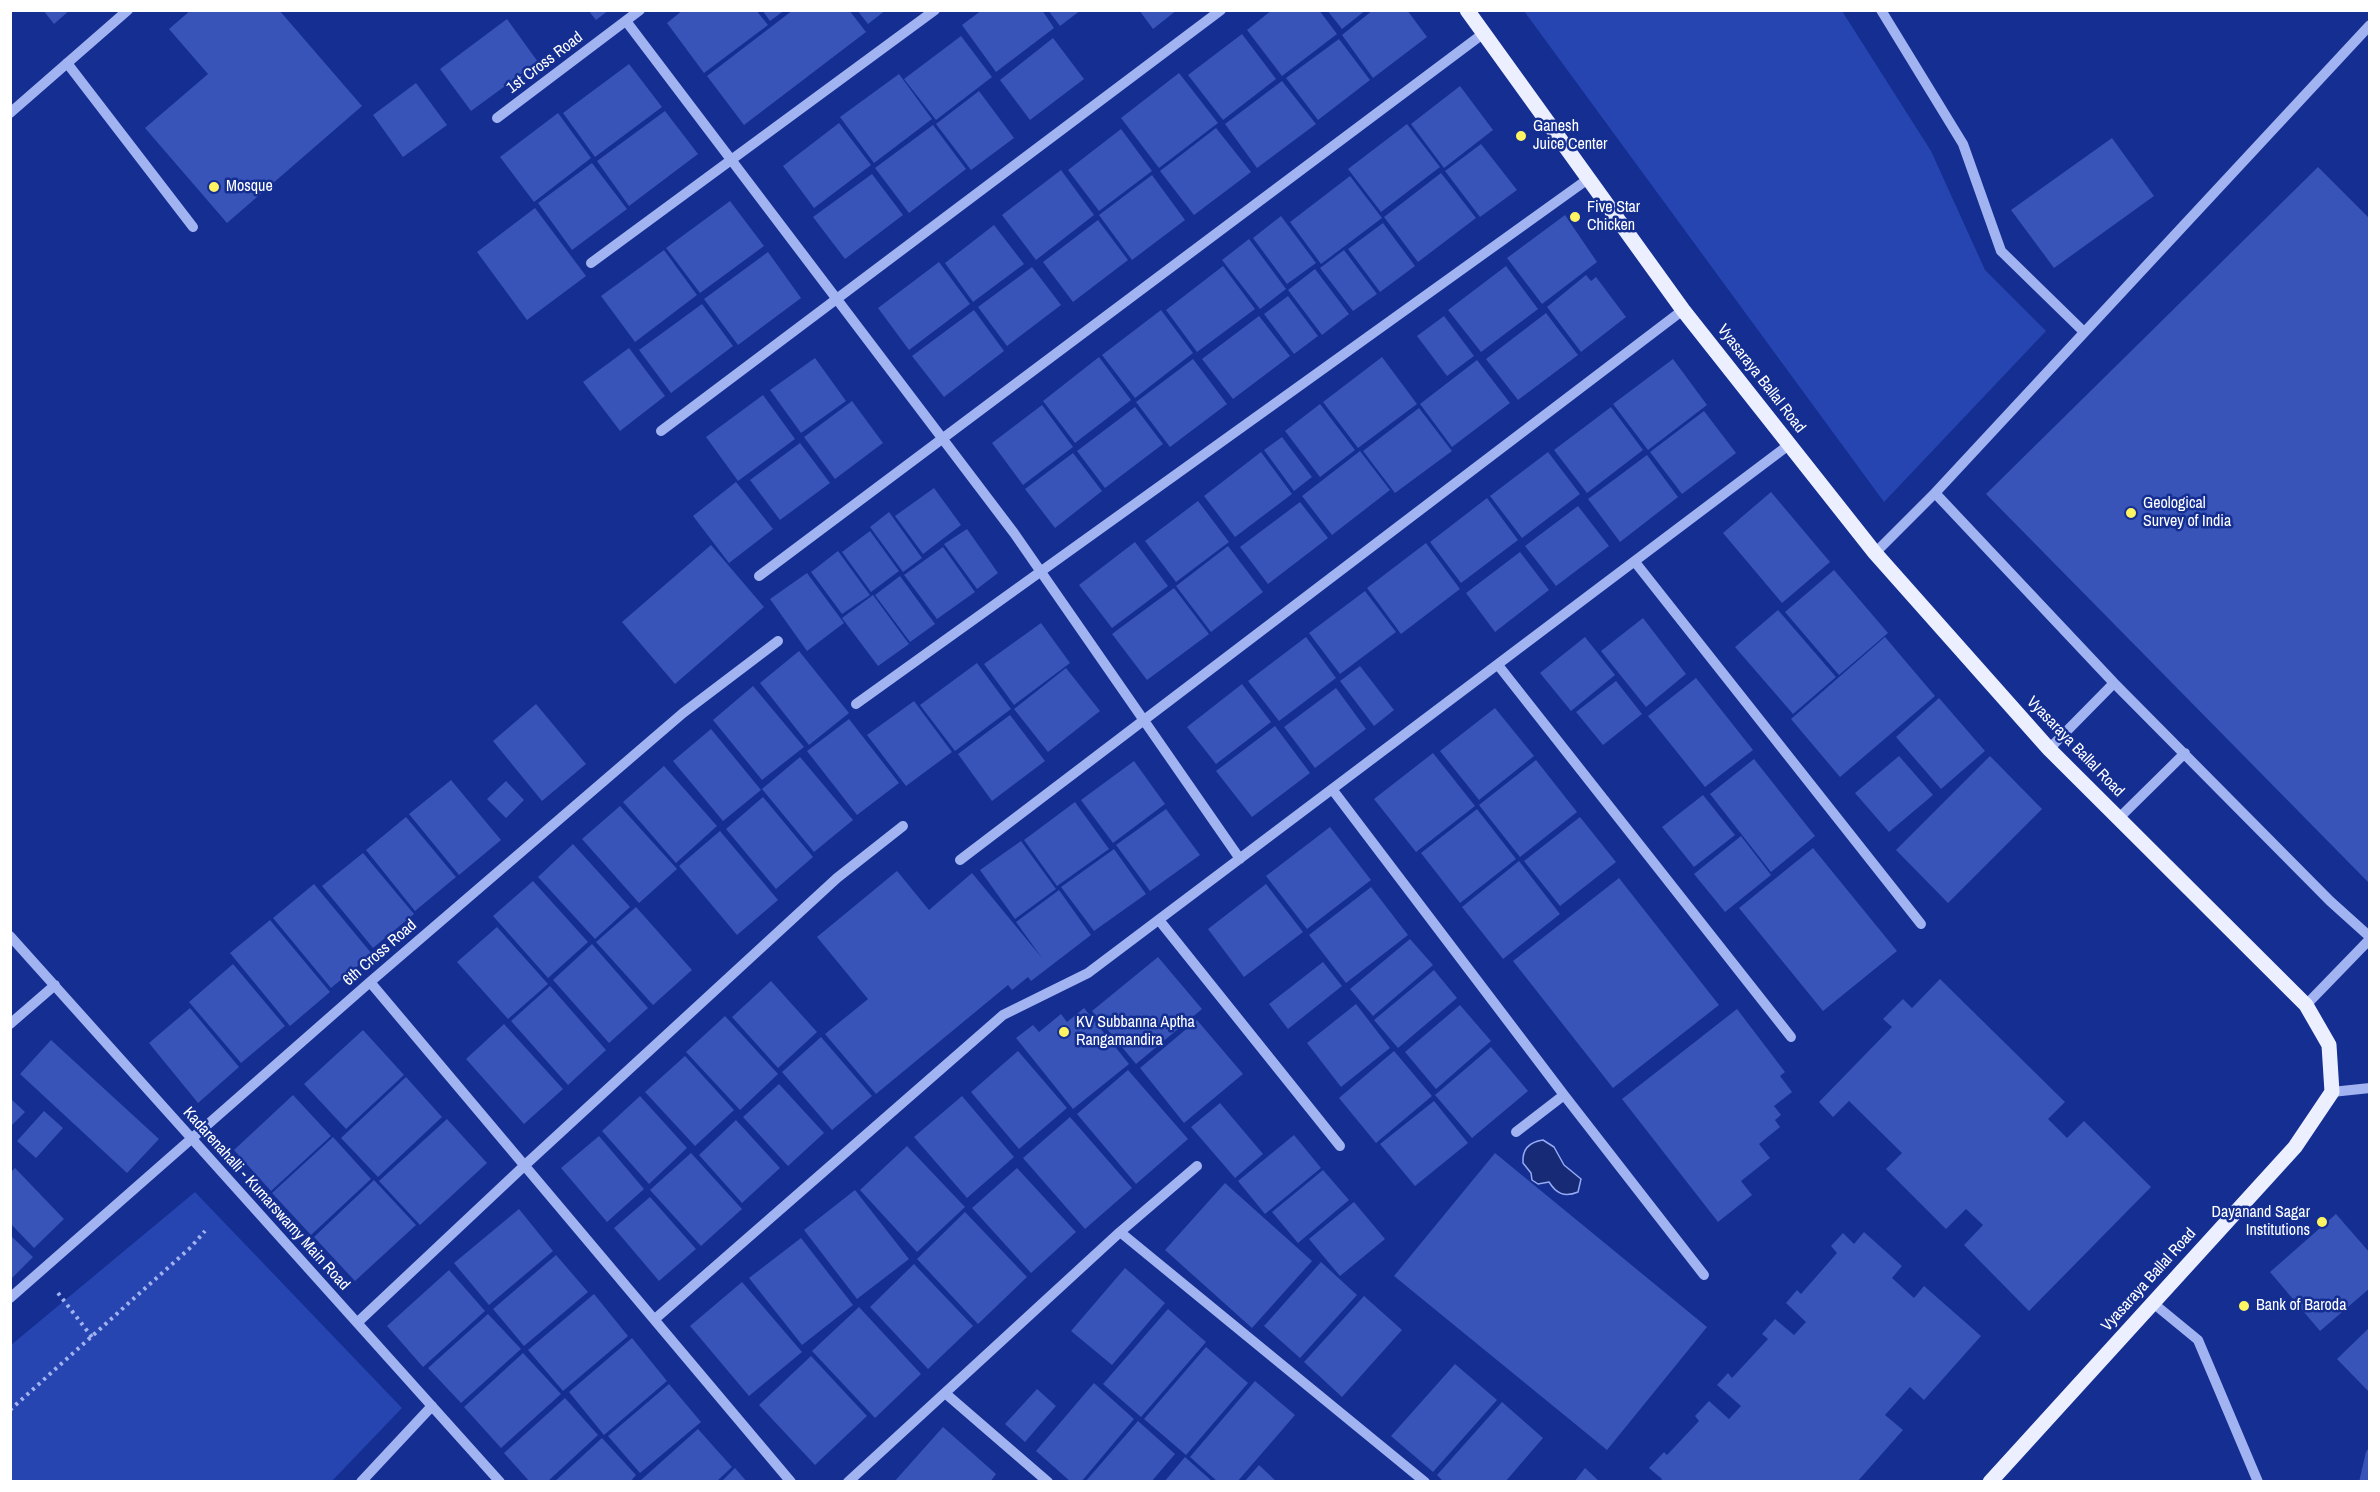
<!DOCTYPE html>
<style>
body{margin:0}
#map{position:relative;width:2380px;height:1492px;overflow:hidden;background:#142e91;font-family:"Archivo Narrow",sans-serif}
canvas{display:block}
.frame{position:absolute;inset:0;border:12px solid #fff;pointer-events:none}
</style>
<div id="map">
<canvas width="2380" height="1492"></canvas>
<div class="frame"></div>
</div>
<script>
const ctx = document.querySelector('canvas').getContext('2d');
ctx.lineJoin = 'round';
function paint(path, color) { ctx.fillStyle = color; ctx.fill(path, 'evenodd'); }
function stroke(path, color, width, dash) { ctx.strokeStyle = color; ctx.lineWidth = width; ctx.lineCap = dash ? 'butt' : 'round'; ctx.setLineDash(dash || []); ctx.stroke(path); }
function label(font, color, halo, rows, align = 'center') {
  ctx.font = font + ' "Archivo Narrow",sans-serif'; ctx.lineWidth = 5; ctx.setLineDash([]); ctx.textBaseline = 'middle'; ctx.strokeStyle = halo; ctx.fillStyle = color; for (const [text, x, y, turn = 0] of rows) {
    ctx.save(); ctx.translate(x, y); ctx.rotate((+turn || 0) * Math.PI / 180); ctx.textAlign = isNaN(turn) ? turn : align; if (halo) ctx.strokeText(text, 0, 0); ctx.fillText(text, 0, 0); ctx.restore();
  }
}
const green = new Path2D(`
 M1524,11h318l89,140 54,119 61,61 -162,171z
 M195,1192l207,216 -70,73h-321v-136z`);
const water = new Path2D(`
 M1543,1140l11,7 10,18 17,14 -3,13c-14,6 -22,1 -29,-10l-11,2 -6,-4 -1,-7 -8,-10c-1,-13 6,-21 20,-23z`);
const building = new Path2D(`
 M43,10h27l-16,14z
 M191,10h88l83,96 -135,117 -82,-95 63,-54 -39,-45z
 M588,10h21l-13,10z
 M683,10h73l12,15 -64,48 -37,-50z
 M762,10h23l-15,11z
 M793,10h56l17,22 -122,93 -37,-49z
 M857,10h29l-18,14z
 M982,10h60l12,18 -58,44 -34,-47z
 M1048,10h33l-21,16z
 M1139,10h38l-24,19z
 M1272,10h47l18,24 -55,42 -35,-46z
 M1327,10h39l-24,19z
 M1373,10h34l20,27 -54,41 -31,-43z
 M507,19l31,43 -67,49 -31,-42z
 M1242,34l34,45 -53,41 -35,-45z
 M961,36l31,41 -56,43 -32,-41z
 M1053,38l31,41 -54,41 -30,-40z
 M1339,39l31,41 -52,40 -32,-42z
 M629,64l33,43 -67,50 -32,-44z
 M1179,73l39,50 -59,45 -38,-50z
 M899,74l33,45 -58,44 -34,-46z
 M1282,81l34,43 -59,44 -32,-44z
 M416,83l31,42 -44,32 -30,-42z
 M1460,86l33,44 -49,38 -33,-44z
 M979,91l35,47 -43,32 -35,-46z
 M665,111l33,43 -69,52 -32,-45z
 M558,113l33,45 -57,44 -34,-45z
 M839,123l32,42 -57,43 -31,-42z
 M1407,124l33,43 -59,45 -33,-43z
 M933,125l33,44 -57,44 -34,-45z
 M1216,128l35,44 -57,43 -34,-44z
 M1121,129l31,42 -53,40 -31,-41z
 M2112,138l42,58 -100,72 -43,-58z
 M1481,144l36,46 -37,27 -35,-46z
 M592,163l35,46 -55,41 -34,-47z
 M2318,167l52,52v661l-2,2 -382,-388z
 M1061,170l33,45 -58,45 -34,-45z
 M1441,173l35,45 -58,44 -34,-45z
 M872,174l31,41 -58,44 -32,-42z
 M1152,175l33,45 -53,40 -33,-45z
 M1350,176l32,42 -61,46 -31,-42z
 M730,201l34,45 -64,47 -34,-45z
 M535,208l51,68 -59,44 -50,-68z
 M1565,215l32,47 -55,42 -35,-46z
 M1281,216l35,47 -29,21 -34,-46z
 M1098,220l30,40 -55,42 -30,-40z
 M1383,223l32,43 -35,26 -32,-43z
 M994,225l30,39 -51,38 -28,-39z
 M1249,239l37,50 -26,20 -38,-49z
 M664,250l33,45 -62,47 -34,-46z
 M1344,250l33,44 -24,17 -33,-43z
 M768,252l33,46 -63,47 -34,-46z
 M939,262l31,42 -61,46 -31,-42z
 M1223,266l32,43 -58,43 -31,-42z
 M1506,266l32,43 -57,43 -33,-42z
 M1032,267l29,38 -54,41 -29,-39z
 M1315,269l34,45 -27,21 -34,-45z
 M1586,275l5,6 5,-4 30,40 -45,35 -34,-45z
 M1288,296l30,40 -24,18 -30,-40z
 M702,304l31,42 -62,47 -32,-43z
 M974,310l30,41 -60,46 -32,-41z
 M1161,310l32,43 -58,45 -33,-43z
 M1546,313l32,42 -60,45 -32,-41z
 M1259,316l31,40 -57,43 -31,-40z
 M1444,316l30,40 -27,20 -30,-40z
 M629,348l36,48 -45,35 -37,-49z
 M1099,357l32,43 -56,43 -32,-42z
 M1382,357l35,47 -59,44 -35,-46z
 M815,358l31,43 -45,32 -31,-43z
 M1193,359l34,45 -57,43 -34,-45z
 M1673,359l34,46 -59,45 -35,-46z
 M1477,360l33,43 -58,44 -32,-43z
 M763,395l32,44 -57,42 -32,-44z
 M852,401l31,42 -48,36 -31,-42z
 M1320,404l35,46 -35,27 -35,-46z
 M1042,405l31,42 -50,38 -31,-42z
 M1135,407l28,37 -58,44 -28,-37z
 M1611,407l32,43 -56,43 -33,-43z
 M1419,408l33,43 -57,42 -32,-42z
 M1704,411l32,42 -54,41 -32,-42z
 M1282,437l30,40 -18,14 -30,-41z
 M800,443l30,40 -50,37 -30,-40z
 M1360,451l30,39 -58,45 -30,-39z
 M1261,452l31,42 -57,43 -31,-41z
 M1548,452l32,42 -58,44 -32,-42z
 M1073,453l29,38 -47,37 -30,-39z
 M1647,455l31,42 -58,45 -32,-43z
 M736,482l37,47 -44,34 -36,-47z
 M934,488l27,37 -38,29 -28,-38z
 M1771,492l59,70 -48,41 -59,-70z
 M1487,498l31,42 -57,43 -31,-41z
 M1198,501l31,41 -53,40 -31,-41z
 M1300,502l28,36 -60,46 -28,-37z
 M1578,506l31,40 -53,40 -31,-40z
 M889,512l33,46 -19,14 -33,-45z
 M967,529l31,44 -21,16 -33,-45z
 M870,531l29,40 -28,21 -29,-40z
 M1135,542l33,44 -56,42 -33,-43z
 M1426,543l34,46 -59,45 -34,-46z
 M711,545l53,62 -89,77 -53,-62z
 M1228,546l35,46 -52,40 -35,-46z
 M943,547l32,45 -38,27 -33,-44z
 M838,551l32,44 -28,19 -31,-42z
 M1520,552l29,38 -54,42 -29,-39z
 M1834,570l54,63 -49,42 -54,-63z
 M807,573l37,50 -37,28 -37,-52z
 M900,576l35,48 -25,18 -35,-47z
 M1174,588l35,46 -62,46 -35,-46z
 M1365,591l31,41 -56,42 -31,-41z
 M873,595l36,49 -31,22 -36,-48z
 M1778,610l58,67 -43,37 -58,-67z
 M1643,618l43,56 -40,33 -45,-56z
 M1041,623l29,40 -56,42 -30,-41z
 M1306,637l30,41 -57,43 -31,-40z
 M1585,637l30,38 -44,36 -31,-38z
 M1885,637l50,59 -95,81 -49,-58z
 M799,651l50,62 -40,32 -49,-62z
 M977,663l34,46 -56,42 -35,-46z
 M1360,666l34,44 -20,16 -34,-45z
 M1066,668l34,43 -52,41 -34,-43z
 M1696,678l57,72 -48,37 -57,-71z
 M1616,681l26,33 -39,31 -27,-33z
 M1242,684l29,38 -55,42 -29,-37z
 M753,686l51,61 -42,33 -49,-60z
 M1336,688l30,41 -51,39 -31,-41z
 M1939,698l46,53 -44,38 -45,-52z
 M914,701l38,51 -46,34 -39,-51z
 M536,704l50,60 -44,37 -49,-60z
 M1495,708l39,48 -55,44 -39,-49z
 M1010,715l35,46 -53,40 -34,-47z
 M849,719l50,64 -42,32 -50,-64z
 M1275,726l35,47 -58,44 -36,-46z
 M711,729l50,61 -38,31 -50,-60z
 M1433,753l42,53 -59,46 -42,-53z
 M1899,756l34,39 -44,37 -34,-39z
 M1990,756l52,53 -94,94 -52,-53z
 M800,757l53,63 -39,32 -52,-63z
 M1754,759l61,77 -44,36 -61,-78z
 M1536,760l41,52 -57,45 -41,-52z
 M1134,761l31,43 -52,39 -32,-43z
 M664,766l53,60 -41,37 -53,-61z
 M451,780l50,60 -42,35 -50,-61z
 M506,781l18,19 -18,18 -19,-19z
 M1703,795l32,40 -41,32 -32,-40z
 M763,797l50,60 -37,32 -50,-60z
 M1075,802l34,47 -52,37 -33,-46z
 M620,806l57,63 -38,34 -57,-64z
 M1166,809l34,46 -50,36 -34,-46z
 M1477,809l39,50 -56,44 -39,-50z
 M406,817l50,60 -41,34 -49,-61z
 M1580,817l36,45 -56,44 -36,-45z
 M1330,827l41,53 -64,49 -41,-53z
 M720,831l58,69 -41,35 -58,-69z
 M1741,836l30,39 -46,37 -31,-38z
 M1021,841l35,48 -41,30 -35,-49z
 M573,844l57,63 -35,32 -57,-62z
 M1813,848l84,103 -74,60 -84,-103z
 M1114,849l32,45 -52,37 -33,-44z
 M363,853l51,61 -41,34 -51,-62z
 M1519,861l41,53 -57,45 -41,-52z
 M897,871l32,39 43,-37 70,85 -26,-36 43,-32 32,45 -60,46 -3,-4 -16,13 -4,-5 -132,109 -51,-60 43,-35 -51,-62z
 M1619,878l100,127 -106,83 -100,-127z
 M533,881l55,61 -40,36 -55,-62z
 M314,884l58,70 -41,34 -58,-70z
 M1266,884l37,48 -59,45 -36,-48z
 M1371,887l37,48 -62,48 -37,-48z
 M636,907l56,63 -39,35 -57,-63z
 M270,920l60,72 -40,34 -60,-73z
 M497,927l51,57 -40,35 -51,-57z
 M1410,939l23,26 -60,51 -23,-27z
 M592,944l56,64 -39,35 -56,-63z
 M1158,957l44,52 -66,55 -44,-53z
 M1323,962l19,24 -54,43 -19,-25z
 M233,964l52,62 -44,37 -52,-61z
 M1434,970l23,28 -59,50 -24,-28z
 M1940,979l125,123 -17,17 19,19 17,-17 67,66 -122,124 -65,-66 19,-20 -17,-16 -20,20 -60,-60 16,-16 -53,-52 -16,16 -14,-15 73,-75 -9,-8 20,-20 9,9z
 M771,981l46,51 -39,36 -46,-51z
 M550,986l56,64 -38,35 -57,-64z
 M1356,1004l34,44 -49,39 -34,-44z
 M1460,1005l31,36 -55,48 -31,-37z
 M190,1008l49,59 -41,36 -49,-60z
 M1084,1008l45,56 -56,45 -57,-71 17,-13 6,7 22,-18 6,8z
 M1737,1009l48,63 -5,4 12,16 -18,14 7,9 -6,5 5,7 -21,17 11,14 -29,23 11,14 -34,27 -96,-123z
 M725,1016l53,58 -38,36 -54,-58z
 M1197,1020l46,54 -59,49 -44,-55z
 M504,1024l59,65 -39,35 -58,-65z
 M363,1030l41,45 -58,54 -42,-45z
 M821,1037l51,59 -40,34 -50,-58z
 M51,1040l108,99 -32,34 -107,-99z
 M1491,1047l37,44 -56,47 -37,-43z
 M1018,1051l49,57 -48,41 -48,-57z
 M1394,1051l38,45 -56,47 -37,-45z
 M685,1056l49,54 -39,36 -50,-54z
 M1128,1070l60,69 -52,45 -59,-70z
 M406,1077l36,40 -64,60 -37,-39z
 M779,1084l45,49 -36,33 -45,-49z
 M293,1095l38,41 -60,55 -37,-41z
 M640,1096l47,52 -38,36 -47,-53z
 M962,1096l52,61 -47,41 -53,-61z
 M10,1098l15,14 -15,15z
 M1434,1101l34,42 -53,43 -35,-42z
 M1220,1103l43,51 -28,24 -44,-51z
 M44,1111l19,17 -27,30 -19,-17z
 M1070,1117l62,71 -47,41 -62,-71z
 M447,1119l40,44 -67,62 -41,-44z
 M736,1120l44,48 -38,35 -43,-48z
 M1294,1135l27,33 -56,46 -27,-33z
 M599,1136l45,53 -37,33 -46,-54z
 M333,1137l38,42 -60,56 -39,-42z
 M907,1146l58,61 -48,45 -57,-62z
 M691,1153l51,56 -41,37 -51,-56z
 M1495,1153l212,174 -100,123 -213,-174z
 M15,1168l49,51 -30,29 -24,-25v-50z
 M1017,1168l59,64 -45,41 -59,-65z
 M1323,1170l26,30 -51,43 -26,-31z
 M374,1180l42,45 -61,56 -41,-44z
 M1225,1183l87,78 -60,67 -87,-78z
 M855,1190l54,69 -52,40 -53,-69z
 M650,1197l46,52 -37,32 -45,-53z
 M1354,1202l31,37 -45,37 -31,-37z
 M519,1209l34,42 -64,54 -35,-42z
 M965,1212l62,65 -49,47 -61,-65z
 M2336,1214l34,39v35l-50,43 -50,-59z
 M1864,1232l38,34 -10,12 22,20 10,-12 57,50 -57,64 -14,-13 -25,28 18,15 -46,52h-197l2,-3 -13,-11 15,-16 3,3 32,-34 -4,-5 14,-15 20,18 12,-13 -24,-21 11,-12 4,5 36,-39 -6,-5 13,-15 19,16 12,-13 -20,-19 11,-13 4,4 36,-41 -6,-7 12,-13 11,11z
 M10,1235l23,22 -23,23z
 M801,1238l52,67 -51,40 -53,-67z
 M556,1255l32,37 -64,54 -31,-37z
 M1321,1262l36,33 -57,63 -36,-32z
 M914,1264l59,62 -45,43 -58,-62z
 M1125,1268l40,35 -53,62 -41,-34z
 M449,1270l36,41 -62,56 -36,-41z
 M742,1282l60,70 -53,44 -59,-70z
 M594,1294l34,42 -65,55 -35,-41z
 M1364,1296l38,34 -60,67 -38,-35z
 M859,1307l62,67 -46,44 -63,-67z
 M1168,1309l38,33 -65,75 -38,-33z
 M488,1314l33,35 -60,54 -33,-35z
 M2370,1327v66l-33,-34z
 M632,1338l35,43 -63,54 -35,-43z
 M1206,1347l42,36 -62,72 -42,-36z
 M523,1353l38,41 -60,54 -37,-41z
 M811,1356l56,60 -52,49 -56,-60z
 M1455,1364l42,36 -64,72 -42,-36z
 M1255,1381l40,34 -58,67h-19l-28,-25z
 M1094,1383l40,36 -53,63h-10l-35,-31z
 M669,1384l32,38 -61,51 -32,-37z
 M1037,1389l19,17 -31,36 -20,-18z
 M565,1398l33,37 -51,47h-17l-26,-29z
 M1502,1402l41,36 -38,44h-61l-7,-7z
 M1138,1421l37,33 -24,28h-66z
 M943,1427l53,47 -6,8h-96z
 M698,1429l34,38 -16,15h-74l-1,-2z
 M602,1438l34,37 -6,7h-76z
 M2370,1446v36h-11l7,-30z
 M1185,1457l28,25h-49z
 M1259,1465l18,17h-33z
 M735,1468l12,14h-26z
 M1585,1468l15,14h-26z`);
const path = new Path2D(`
 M58,1293l34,44
 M10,1410l181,-163 14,-16`);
const minor = new Path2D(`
 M1881,10l82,134 38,107 83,81
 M626,21l388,512 226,326
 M67,63l126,164
 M10,113l118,-103
 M497,118l143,-108
 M591,263l344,-253
 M661,431l560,-421
 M1935,493l435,-468
 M1875,553l60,-60 179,190 216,218 40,36
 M1635,562l286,362
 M759,576l725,-543
 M1498,665l293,372
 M856,704l732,-525
 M2049,749l65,-66
 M1332,789l232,306 140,180
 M2119,818l66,-65
 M960,860l723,-550
 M1159,920l181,226
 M10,936l490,546
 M370,982l421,500
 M2306,1005l64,-66
 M10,1024l45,-39
 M2332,1092l38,-4
 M1516,1132l48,-37
 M1120,1232l77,-66
 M10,1298l360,-316 313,-269 95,-72
 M2153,1303l45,37 60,142
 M655,1319l348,-304 85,-42 702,-529
 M358,1322l166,-156 313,-288 66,-52
 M945,1393l103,89
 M361,1482l71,-76
 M848,1482l272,-250 305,250`);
const major = new Path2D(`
 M1467,10l216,300 192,243 174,196 257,256 23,40 3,47 -37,55 -305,335`);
const markers = [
 [1521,136,6,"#fff562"],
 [214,187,6,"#fff562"],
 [1575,217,6,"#fff562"],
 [2131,513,6,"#fff562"],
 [1064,1032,6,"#fff562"],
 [2322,1222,6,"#fff562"],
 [2244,1306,6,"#fff562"]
];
const streetNames = [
 ["1st Cross Road",545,63,-37],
 ["Vyasaraya Ballal Road",1761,379,52],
 ["Vyasaraya Ballal Road",2075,747,46],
 ["6th Cross Road",380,953,-41],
 ["Kadarenahalli - Kumarswamy Main Road",266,1199,48],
 ["Vyasaraya Ballal Road",2149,1280,-48]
];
const poiNames = [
 ["Ganesh",1533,127],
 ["Juice Center",1533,145],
 ["Mosque",226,187],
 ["Five Star",1587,208],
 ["Chicken",1587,226],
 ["Geological",2143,504],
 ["Survey of India",2143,522],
 ["KV Subbanna Aptha",1076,1023],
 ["Rangamandira",1076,1041],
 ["Dayanand Sagar",2310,1213,"right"],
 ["Institutions",2310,1231,"right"],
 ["Bank of Baroda",2256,1306]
];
paint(green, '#2645b0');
paint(water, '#172a76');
stroke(water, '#94aaf4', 1.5);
paint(building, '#3854b8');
stroke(path, '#a2b3f1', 4, [3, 4.5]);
stroke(minor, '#a2b3f1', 10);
stroke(major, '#ecefff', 15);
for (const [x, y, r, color] of markers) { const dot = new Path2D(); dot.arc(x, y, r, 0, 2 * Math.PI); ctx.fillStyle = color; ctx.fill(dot); stroke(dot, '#142e91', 2); }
label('16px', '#fff', '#142e91', streetNames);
label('16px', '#fff', '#142e91', poiNames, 'left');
</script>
